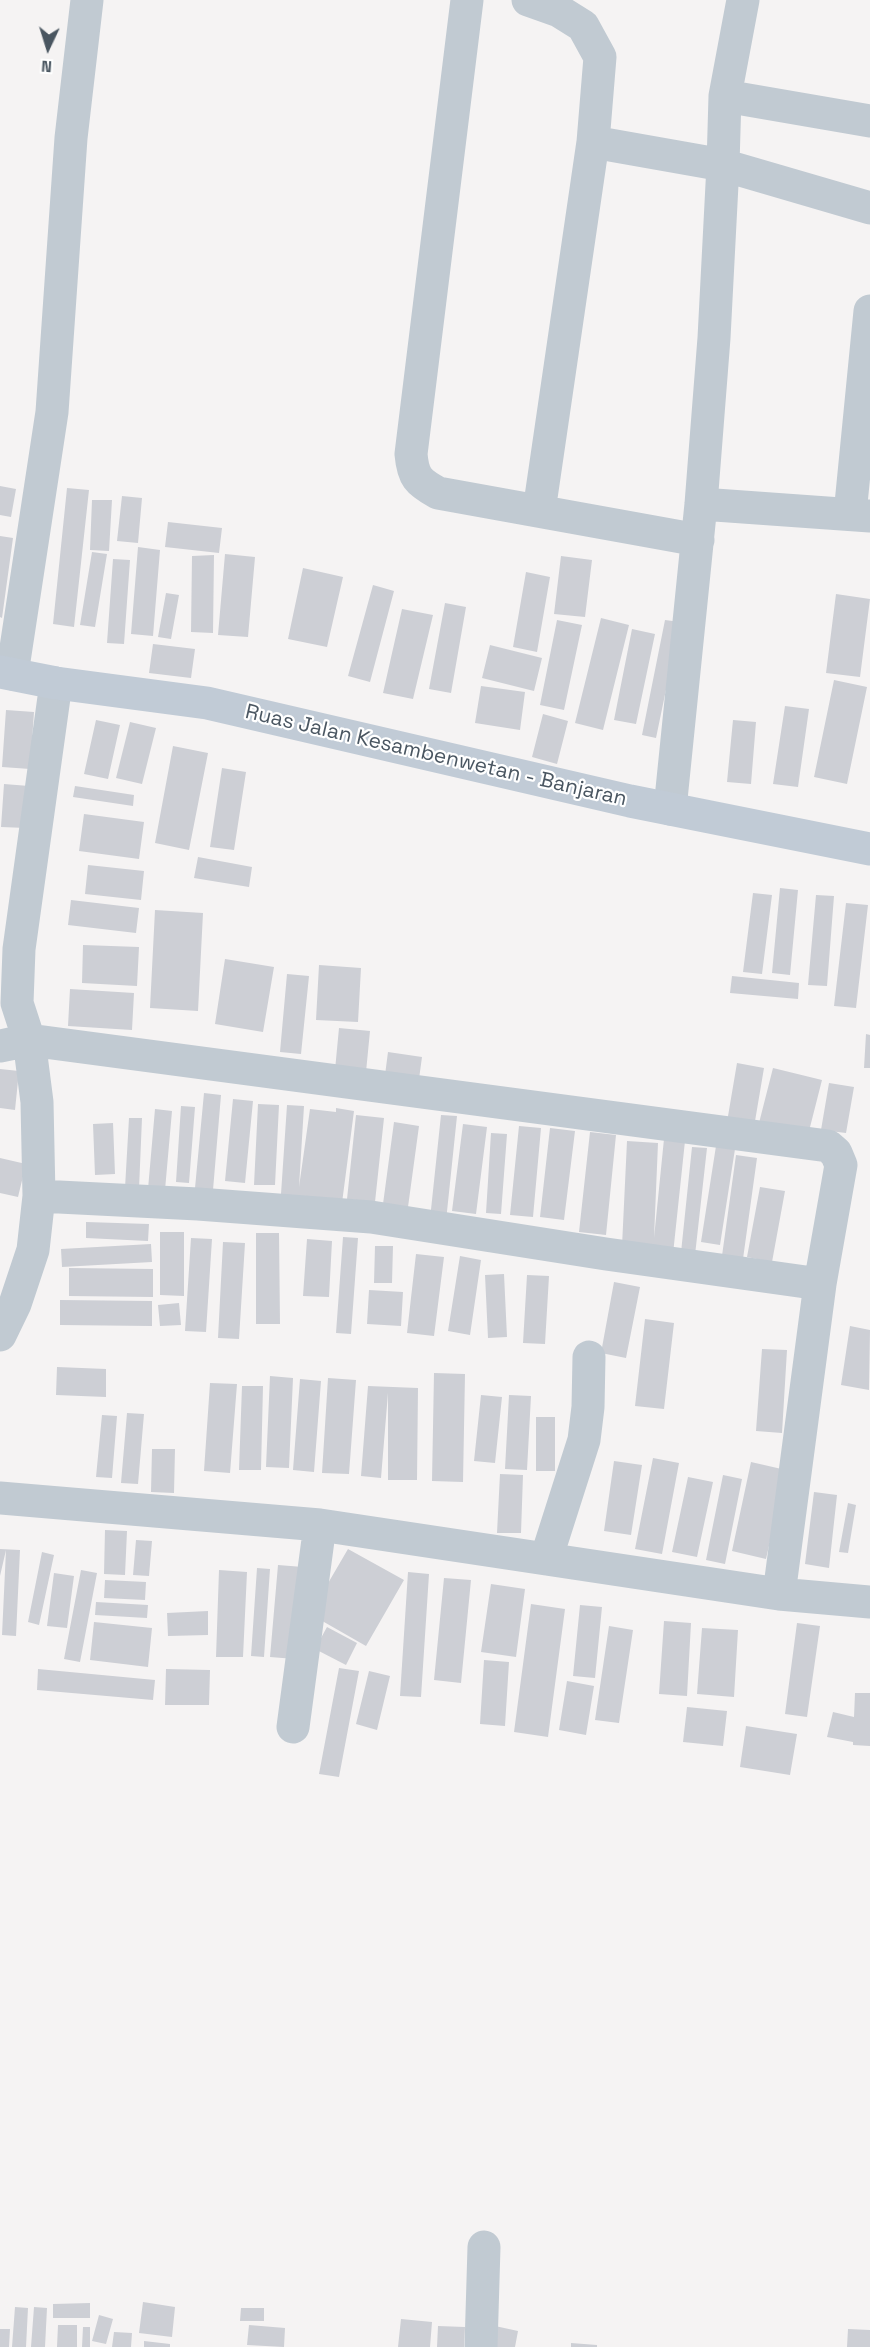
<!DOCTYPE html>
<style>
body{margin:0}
#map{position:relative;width:870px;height:2347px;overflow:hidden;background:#f5f3f3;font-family:"Space Grotesk",sans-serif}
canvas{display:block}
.north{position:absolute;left:18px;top:18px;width:60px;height:60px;-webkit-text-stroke:4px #fff;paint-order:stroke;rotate:184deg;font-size:16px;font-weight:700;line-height:24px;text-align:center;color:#4a5661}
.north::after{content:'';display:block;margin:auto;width:21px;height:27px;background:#4a5661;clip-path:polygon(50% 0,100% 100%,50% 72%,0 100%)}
</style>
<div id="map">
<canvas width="870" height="2347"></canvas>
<div class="north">N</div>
</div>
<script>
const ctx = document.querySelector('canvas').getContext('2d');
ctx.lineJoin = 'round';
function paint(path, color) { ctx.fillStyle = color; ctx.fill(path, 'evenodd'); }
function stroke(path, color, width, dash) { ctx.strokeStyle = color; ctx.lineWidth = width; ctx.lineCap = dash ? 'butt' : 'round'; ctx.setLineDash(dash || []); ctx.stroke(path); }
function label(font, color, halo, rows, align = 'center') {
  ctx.font = font + ' "Space Grotesk",sans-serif'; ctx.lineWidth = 4.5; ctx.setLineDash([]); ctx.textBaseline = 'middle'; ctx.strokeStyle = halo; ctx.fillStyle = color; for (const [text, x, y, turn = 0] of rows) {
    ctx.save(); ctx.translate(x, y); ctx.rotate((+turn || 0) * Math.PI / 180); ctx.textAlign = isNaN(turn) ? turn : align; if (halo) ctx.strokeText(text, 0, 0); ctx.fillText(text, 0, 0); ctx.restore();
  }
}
const building = new Path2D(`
 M0,486l16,3 -5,28 -11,-2z
 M67,488l22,2 -15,137 -21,-3z
 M122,496l20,2 -4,45 -21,-2z
 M92,500h20l-3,51 -19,-1z
 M168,522l54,6 -3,25 -54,-6z
 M0,536l13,2 -11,80 -2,-1z
 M138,547l22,3 -7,86 -22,-2z
 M92,552l15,2 -12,73 -15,-2z
 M225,554l30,3 -7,80 -30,-2z
 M214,555l-1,78 -22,-1 1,-76z
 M561,556l31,4 -7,57 -31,-3z
 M113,559l17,1 -6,84 -17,-1z
 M303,568l40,9 -16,70 -39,-8z
 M526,572l24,5 -13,75 -24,-5z
 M373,585l21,6 -24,91 -22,-6z
 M166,593l13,2 -8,44 -13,-2z
 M836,594l34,5 -10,78 -34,-4z
 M445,603l21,4 -15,86 -22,-4z
 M402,609l31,6 -20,84 -30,-6z
 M601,618l28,7 -26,105 -28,-7z
 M557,620l25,5 -18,85 -24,-5z
 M665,620l15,2 -24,116 -14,-3z
 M632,629l23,5 -19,90 -22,-4z
 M153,644l42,5 -4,29 -42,-5z
 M490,645l52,13 -8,33 -52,-13z
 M834,680l33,7 -20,97 -33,-7z
 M481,686l44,6 -5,38 -45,-7z
 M785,706l24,3 -11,78 -25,-3z
 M6,710l28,2 -4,57 -28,-2z
 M543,714l25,7 -11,43 -25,-7z
 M96,720l24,5 -12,54 -24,-5z
 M733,720l23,2 -5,62 -24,-2z
 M130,722l26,6 -14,56 -26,-6z
 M173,746l35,7 -19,97 -34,-7z
 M222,768l24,4 -12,78 -24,-3z
 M4,784l25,2 -3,42 -25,-1z
 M75,786l59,9 -1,11 -60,-9z
 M84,814l60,8 -5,37 -60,-8z
 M198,857l54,10 -3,20 -55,-9z
 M88,865l56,6 -3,29 -56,-6z
 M780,888l18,2 -8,85 -18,-2z
 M753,893l19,2 -10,79 -19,-2z
 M816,895l18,1 -7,90 -19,-1z
 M71,900l68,8 -3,25 -68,-8z
 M846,903l22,2 -12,103 -22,-2z
 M155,910l48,3 -5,98 -48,-3z
 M83,945l56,2 -2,39 -55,-3z
 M225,959l49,8 -11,65 -48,-8z
 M319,965l42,3 -3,54 -42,-2z
 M287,974l22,2 -8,78 -21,-2z
 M732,976l67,7 -1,16 -68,-6z
 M70,989l64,4 -2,37 -64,-4z
 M339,1028l31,3 -4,41 -31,-2z
 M866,1034l4,1v33h-6z
 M388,1052l34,5 -3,22 -34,-4z
 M737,1063l27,5 -10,59 -27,-5z
 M773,1068l49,12 -14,55 -49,-12z
 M0,1069l19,2 -4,39 -15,-2z
 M829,1083l25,4 -8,46 -25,-3z
 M204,1093l17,2 -8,95 -18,-2z
 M233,1099l20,2 -8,82 -20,-2z
 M258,1104l21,1 -4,80h-21z
 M287,1105l17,1 -5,81 11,-78 26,3v-4l18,3 -12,92 -61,-9z
 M181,1106l14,1 -6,76 -13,-1z
 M155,1109l17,2 -7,79 -17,-1z
 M356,1115l28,3 -9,84 -28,-3z
 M441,1115l16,1 -11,105 -16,-2z
 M129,1118h13l-3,71 -14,-1z
 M394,1122l25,4 -11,81 -25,-3z
 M113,1123l2,51 -20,1 -2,-51z
 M463,1124l24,3 -11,87 -24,-3z
 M519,1126l22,2 -8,89 -23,-2z
 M550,1128l25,3 -11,89 -24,-3z
 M590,1132l26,3 -10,100 -27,-3z
 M491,1133l16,1 -6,80 -15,-1z
 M664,1139l21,2 -12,113 -51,-8 5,-105 31,2 -4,95z
 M716,1146l19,3 -15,96 -19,-3z
 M692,1147l15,1 -13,116 -14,-2z
 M736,1155l21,3 -15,108 -21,-3z
 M0,1158l26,6 -8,33 -18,-4z
 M760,1187l25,4 -13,71 -25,-5z
 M86,1222l63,2 -1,17 -62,-3z
 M160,1232h24v64l-24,-1z
 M256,1233h23l1,91h-24z
 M343,1237l15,1 -7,96 -15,-1z
 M191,1238l21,1 -6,93 -21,-1z
 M307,1239l25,2 -3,56 -26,-1z
 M223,1242l22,1 -6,96 -21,-1z
 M151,1244l1,18 -90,5 -1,-18z
 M375,1246h18l-1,37h-18z
 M416,1254l28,3 -10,79 -27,-3z
 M460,1256l21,4 -11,75 -22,-4z
 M69,1268l84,1v28l-84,-1z
 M504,1274l3,63 -19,1 -3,-63z
 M527,1275l22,1 -4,68 -22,-1z
 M614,1282l26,5 -14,71 -25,-5z
 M369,1290l34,2 -2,34 -34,-2z
 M60,1300l92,1v25l-92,-1z
 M179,1303l2,22 -21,1 -2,-21z
 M645,1319l29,4 -10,86 -29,-3z
 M850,1326l20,4 -1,60 -28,-5z
 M762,1349l25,1 -5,83 -26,-2z
 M57,1367l49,2v28l-50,-2z
 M434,1373l31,1 -2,108 -31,-1z
 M270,1376l23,2 -4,90 -23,-1z
 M328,1378l28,2 -7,94 -27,-1z
 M300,1379l21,2 -7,91 -21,-2z
 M210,1383l27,1 -7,89 -26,-2z
 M242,1386h21l-2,84h-22z
 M368,1386l50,2 -1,92h-29v-87l-7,85 -20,-2z
 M481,1395l21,2 -7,66 -21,-2z
 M509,1395l22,1 -4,74 -22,-1z
 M127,1413l17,1 -6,70 -17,-1z
 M102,1415l15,1 -5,62 -16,-1z
 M536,1417h19v54h-19z
 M152,1449h23l-1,44 -23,-1z
 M653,1458l26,5 -17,91 -27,-5z
 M614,1461l28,4 -11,70 -27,-4z
 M751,1462l35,8 -20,89 -34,-8z
 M500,1474l23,1 -2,58h-24z
 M723,1475l19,4 -17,85 -19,-4z
 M688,1477l25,5 -16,75 -25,-5z
 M814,1492l23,3 -8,73 -24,-4z
 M848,1503l8,2 -8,48 -9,-1z
 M105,1530l22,1 -2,44 -21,-1z
 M136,1540l16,1 -3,35 -16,-1z
 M0,1549l20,1 -4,86 -14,-1 4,-85 -6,26z
 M348,1549l56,31 -38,66 -56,-32z
 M42,1552l12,3 -15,70 -11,-3z
 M278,1565l25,2 -8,92 -25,-2z
 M257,1568l13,1 -6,88 -13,-1z
 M81,1570l16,3 -17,89 -16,-3z
 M219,1570l28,2 -4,85h-27z
 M408,1572l21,2 -8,123 -21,-1z
 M54,1573l20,3 -7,52 -20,-2z
 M444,1578l27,2 -10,103 -27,-3z
 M105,1580l41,2 -1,18 -41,-2z
 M491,1584l34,5 -9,68 -35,-5z
 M96,1602l52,3 -1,13 -52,-3z
 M531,1604l34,5 -17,128 -34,-5z
 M580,1605l22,2 -7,71 -22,-2z
 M208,1611v24l-40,1 -1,-23z
 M664,1621l27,2 -4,73 -28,-2z
 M94,1622l58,6 -4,39 -58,-7z
 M797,1623l23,3 -13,91 -22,-3z
 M609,1626l24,4 -14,93 -24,-3z
 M327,1627l30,16 -11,22 -31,-16z
 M702,1628l36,2 -4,67 -37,-3z
 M484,1660l25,2 -4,64 -25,-2z
 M339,1668l20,3 -20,106 -20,-3z
 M38,1669l117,11 -2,20 -116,-10z
 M166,1669l44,1 -1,35h-44z
 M369,1671l21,5 -13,54 -21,-6z
 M567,1681l27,5 -8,49 -27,-5z
 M855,1693h15v53l-17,-1v-3l-26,-5 6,-25 21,5z
 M687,1707l40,4 -4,35 -40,-4z
 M746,1726l51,8 -7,41 -50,-8z
 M143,2302l32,5 -3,30 -33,-4z
 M90,2303v15h-37v-14z
 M15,2307l13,1 -2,39h-14z
 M34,2307l13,1 -2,39h-14z
 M241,2308h23v13h-24z
 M99,2315l14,4 -7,25 -14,-3z
 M401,2319l31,3 -2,25h-32z
 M58,2325h19v22h-20z
 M249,2325l36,3 -1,19 -37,-2z
 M438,2326l27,1 -1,20h-27z
 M495,2326l23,5 -3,16h-24z
 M83,2327h7v20h-8z
 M0,2329h10l-1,18h-9z
 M848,2329l22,1v17h-23z
 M114,2332l18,1 -1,14h-19z
 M144,2341l26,3v3h-26z
 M571,2343l26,2v2h-26z`);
const street = new Path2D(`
 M467,0l-56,454c2,23 7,28 27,39l260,47
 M528,0l31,11 24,15 17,31 -7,85 130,23 -9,173 -13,166 -31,305
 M743,0l-18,96 -2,69 147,43
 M725,96l145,25
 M701,504l169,12
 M539,511l54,-369
 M850,514l20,-203
 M12,674l40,-262 19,-274 16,-138
 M0,1046l29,-6 799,106 8,7 5,12 -21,119 -41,310
 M39,1196l159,8 173,13 235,37 214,30
 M0,1335l15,-31 18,-54 6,-54 -2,-94 -8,-62 -12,-37 2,-54 37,-266
 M0,1498l320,27 459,69 91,8
 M546,1559l38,-119 4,-33 1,-50
 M293,1727l27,-202
 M481,2347l3,-100`);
const secondary = new Path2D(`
 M0,672l56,11 151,20 423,98 240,48`);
const streetNames = [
 ["Ruas Jalan Kesambenwetan - Banjaran",436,756,13]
];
paint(building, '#cdcfd5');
stroke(street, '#c1cad2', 33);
stroke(secondary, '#c1cbd6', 33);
label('21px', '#4a5661', '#fff', streetNames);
</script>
